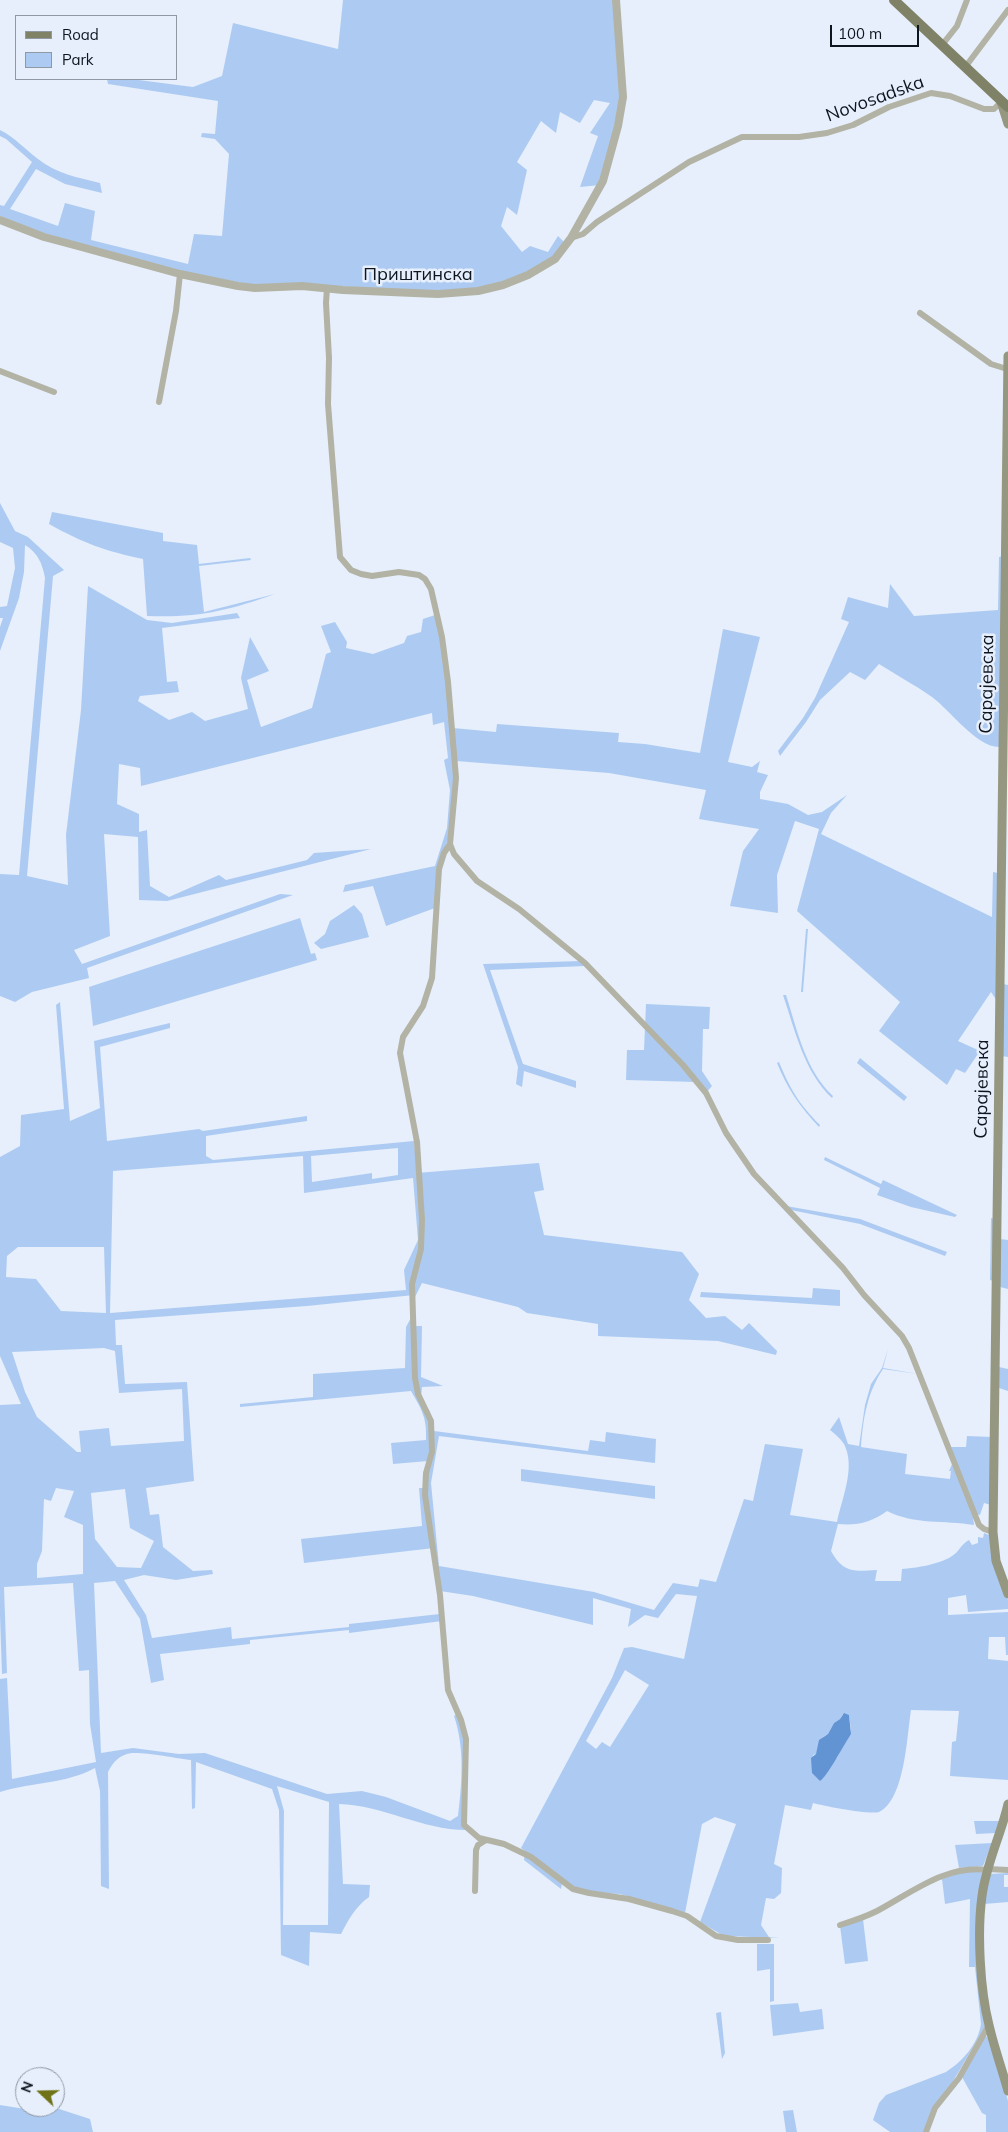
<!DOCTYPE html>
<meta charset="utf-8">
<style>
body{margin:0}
#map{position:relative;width:1008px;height:2132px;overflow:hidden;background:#e6effb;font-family:Mulish,sans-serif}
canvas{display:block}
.legend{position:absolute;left:15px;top:15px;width:162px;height:65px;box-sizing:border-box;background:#e6effb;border:1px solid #8f98a3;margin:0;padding:6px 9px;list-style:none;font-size:15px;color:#0d151f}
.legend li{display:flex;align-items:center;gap:10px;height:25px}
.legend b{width:25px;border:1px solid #8f98a3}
.north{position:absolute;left:15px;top:2067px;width:50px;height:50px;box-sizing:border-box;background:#e6effb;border:1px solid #8f98a3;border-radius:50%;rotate:291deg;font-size:14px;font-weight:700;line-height:20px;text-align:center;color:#0d151f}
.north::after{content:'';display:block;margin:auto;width:18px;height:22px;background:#707218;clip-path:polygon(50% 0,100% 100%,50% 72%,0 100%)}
.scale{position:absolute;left:830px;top:25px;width:89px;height:22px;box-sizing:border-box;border:2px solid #0d151f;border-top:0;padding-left:6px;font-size:15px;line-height:18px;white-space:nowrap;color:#0d151f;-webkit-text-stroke:4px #e6effb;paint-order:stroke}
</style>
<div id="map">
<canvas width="1008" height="2132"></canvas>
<ul class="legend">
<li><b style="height:6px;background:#808267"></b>Road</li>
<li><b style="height:14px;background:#adcbf2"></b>Park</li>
</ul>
<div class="north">N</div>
<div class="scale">100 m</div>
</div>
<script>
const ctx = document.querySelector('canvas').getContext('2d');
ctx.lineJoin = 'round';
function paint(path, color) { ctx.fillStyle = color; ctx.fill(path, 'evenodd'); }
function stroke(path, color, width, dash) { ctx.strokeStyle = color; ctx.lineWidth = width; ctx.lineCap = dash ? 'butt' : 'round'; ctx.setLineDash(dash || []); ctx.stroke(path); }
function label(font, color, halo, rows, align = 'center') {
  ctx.font = font + ' Mulish,sans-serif'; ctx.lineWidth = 5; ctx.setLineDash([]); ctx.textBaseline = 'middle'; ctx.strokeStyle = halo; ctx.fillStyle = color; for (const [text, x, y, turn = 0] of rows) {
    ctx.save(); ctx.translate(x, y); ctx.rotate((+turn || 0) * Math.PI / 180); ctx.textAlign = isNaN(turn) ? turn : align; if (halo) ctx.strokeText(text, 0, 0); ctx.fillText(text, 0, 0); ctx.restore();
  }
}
const green = new Path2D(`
 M343,0h270l8,93 -6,46 -15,46 -20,2 18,-51 -8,-3 20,-30 -16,-3 -14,23 -20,-11 -4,21 -15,-12 -24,41 10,8 -10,45 -10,-8 -6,19 21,26 8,-6 18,6 10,-16 8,8 -10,13 -54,27 -38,6 -38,1 -127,-7 -46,1 -79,-15 -118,-31 -56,-23v-11l4,1 28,-44 -26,-23 -6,-3v-6c14,7 25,19 38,29 17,14 41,19 62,24l2,10 -37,-9 -29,-15 -26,40 48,17 7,-23 30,8 -4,29 97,24 6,-30 28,2 7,-82 -14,-15 -14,-2 1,-4 13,1 3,-33 -110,-17 -1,-5h24l62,8 29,-11 11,-53 105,26z
 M0,503l15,28 13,6 36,33 -11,6 -26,300 41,9 -2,-50 15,-125 7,-124 59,34 25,3 65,-10 3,5 -78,10 5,54 10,-1 2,11 -39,4 -2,5 31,19 23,-8 13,9 43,-12 -7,-31 9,-41 19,34 -22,9 14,47 51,-19 14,-54 5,-2 -10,-26 14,-4 12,20 -1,6 27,6 31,-11 3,-7 14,-4 2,-13 12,-4 9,41 11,130 -7,54 -10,25 -3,43 -49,18 -13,-40 -30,6 2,-7 90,-19 12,-38 3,-38 -6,-30 4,-2 -4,-36 -11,3 -1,-12 -291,73 -1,-18 -21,-4 -2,40 22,10v18l8,-2 3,56 19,11 50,-22 7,5 81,-20 7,-7 57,-4 -204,52 -28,-1 -1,-63 -34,-3 6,102 -36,14 8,14 198,-70 13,1 -206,73 2,10 -57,14 -17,10 -15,-6v-122l19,1 26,-297c-3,-15 -7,-25 -20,-33l-1,27 -5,26 -19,53v-24l3,-9h-3v-11l7,-1 8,-38 -2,-20 -13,-6z
 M52,512l111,21v8l34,4 2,19 51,-6 1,2 -52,6 5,46 71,-18c-48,17 -77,24 -128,22l-4,-57c-38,-8 -60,-16 -94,-35z
 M1003,556l-3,191c-23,1 -50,-37 -68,-50 -17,-12 -36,-22 -53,-33l-14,16 -15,-8 -30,28 -14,22 -26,34 -2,-5 25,-33 12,-20 34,-76 -8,-3 7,-22 40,11 2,-24 24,32 84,-6 1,-53z
 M723,629l37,8 -32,125 24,5 8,-6 -3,11 11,3 -8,17v7l28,5 20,11 14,-3 25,-17 -16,18 -10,21 171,83 1,-45 5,1 -1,128 -6,-9 -33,49 22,10 -15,22 -9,-4 -9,16 -68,-54 21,-29 -103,-91 22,-82 -24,-8 -18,54 1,38 -48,-7 13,-55 16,-22 -60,-10 7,-29 -97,-17 -153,-12 -3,-33 43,4 1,-8 122,9 -1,9 27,2 55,9z
 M354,905l8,9 7,23 -48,12 -7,-6 11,-9 5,-13z
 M300,918l11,36 4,-1 2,7 -224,66 -4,-39z
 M806,929h2l-5,63h-2z
 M581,961l4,5 -95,4 33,94 53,17v7l-52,-17 -2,16 -6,-3 2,-17 -35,-103z
 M1003,984l5,1v72l-6,-1z
 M783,995h3c11,34 19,75 47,101l-1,2c-28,-26 -37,-68 -49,-103z
 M60,1002l10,119 30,-13 -6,-67 76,-18v5l-70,19 7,94 92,-12 4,2 104,-15v5l-101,15v20l7,4 201,-19 3,32 122,-10 5,27 -10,2 10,43 138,17 17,22 -10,26 17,18 19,-2 17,14 7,-7 28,28 -1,4 -58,-14 -120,-5v-12l-71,-11 -9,-6 -96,-24 -8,16v-4l-107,11 -192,14 1,25h6l3,39 62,-2 7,99 -48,7 4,27 9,-1 4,33 30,24 19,-1 1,4 -37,6 -32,-5 -20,5 22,35 6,23 79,-11 1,12 117,-12v-3l91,-10 2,7 -93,12v-3l-99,10v4l-90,10 4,26 -13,3 -11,-64 -25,-38 -21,2 7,170 32,-5 46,6 26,-1 122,41 35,-3 24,6 64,24 8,-5c4,-32 7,-68 -4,-100l2,-2 8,15 2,101c-44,0 -83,-25 -127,-26l4,80 27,1 -1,12c-14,10 -20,22 -28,37l-31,-2 -1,34 -28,-11 -2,-145 -7,-21 -76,-27 -1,46 -3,1 -1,-49c-15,-2 -46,-8 -59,-7 -12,1 -20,10 -24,19l1,117 -8,-3 -1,-95 -5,-23c-29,16 -63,14 -95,24v-113l7,-1 5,101 84,-17 -6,-38 -1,-54 -10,1 -6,-88 -69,4 3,86 -5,1 -2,-58v-211l21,-1 -21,-48v-199l20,-11 1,-31 43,-6 -8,-104zM398,1148v27l-26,4v-6l-60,9 -1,-26zM303,1156l1,37 109,-15 5,62 -14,30 2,20 -296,23 3,-142zM18,1247h86l2,66 -45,-2 -25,-32 -30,-2 1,-21zM104,1348l11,3 4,42 63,-4 2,52 -73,5 -2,-18 -30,3 2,21h-4l-40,-35 -12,-25 -13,-40zM56,1488l18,3 -10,26 19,8v49l-46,4v-14l5,-13 2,-52 7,2zM125,1489l5,39 24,13 -13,27 -24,-1 -22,-28 -4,-46zM277,1786l52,16 -1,123h-45l1,-114z
 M646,1004l64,3 -1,22h-6l-1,42 10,15 -7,8 -9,-12 -70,-2 1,-30h17z
 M860,1058l47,39 -3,4 -47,-38z
 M779,1062c11,27 20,42 41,63l-1,2c-19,-20 -32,-39 -42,-64z
 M825,1157l56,27 2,-4 74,35 -2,2 -44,-10 -34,-12 3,-7 -56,-28z
 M786,1206l74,13 87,33 -2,4 -85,-32 -69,-14z
 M991,1218l4,1 -1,62 -4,-1z
 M1000,1239l8,1v49l-8,-2z
 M813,1288l27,2v16l-140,-9 1,-5 111,6z
 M413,1314l3,12h6l-1,51 22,9 -21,1 -1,10 9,15 4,19 154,20 2,-11 15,2 1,-10 50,7 -1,24 -216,-27 -8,47 8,83 155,26 60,18 19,-27 25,4 2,-8 16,3 28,-83 9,2 12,-57 38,5 -13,66 47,7c5,-24 19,-55 7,-78 -3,-5 -9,-10 -14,-14l9,-13 9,27 11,2 6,-41 6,-21 11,-16 6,-19 -5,19 35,6 -35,-5c-16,24 -20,50 -22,78l46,7 -2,20 45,5 1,-8h-2l4,-9 20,55 1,8c-30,-5 -59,0 -87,-14 -15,11 -30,15 -49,13l-7,27c13,23 23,20 46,19l-2,11h26l1,-12c14,-1 39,-5 50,-13 7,-4 9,-12 17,-16l3,5 6,-2v-6l5,1 1,-5 5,2 13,51 6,14v9l-40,3 -2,-17 -18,3v17l60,-3v43h-2l-1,-18h-16l-1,22 20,2v119l-58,-4 2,-34 4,-1 3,-30 -48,-1c-4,25 -6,90 -32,102 -8,3 -56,-6 -66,-9l-2,7 -26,-5 -11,59 8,4 -1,25 -7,6 -8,-1 -5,27 8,12 11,1 -56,-2 -24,-14 36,-98 -21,-7 -13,7 -17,89 -65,-19 -23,-1 -35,-10 -1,6 -37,-29 1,-9 -4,-3 91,-170 12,-30 8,-1 52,12 13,-63 -21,-2 -18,24 -13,-3 -17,12 3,-18 -38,-11v27l-120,-29 -33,-5 -6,-43 -130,15 -3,-24 121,-13 -3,-38h5l4,-27 -35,3 -2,-21 35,-3c1,-22 -4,-30 -15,-49l-171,16v-3l73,-7v-23l92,-6 1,-41zM625,1670l24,15 -39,62 -8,-5 -6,7 -10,-8zM843,1714l6,1 2,15 -14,28 -21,17 -4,-3 1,-17 3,-1 7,-17 5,-3 6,-11 6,-4z
 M999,1367l9,2v22l-9,-3z
 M967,1436l25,1 -1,68 -7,-2 -4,12 -4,-1 -25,-67h15z
 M521,1469l134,17v13l-134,-18z
 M974,1821h26l-4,12 -20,1z
 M992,1843l-9,23 -24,2 -4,-23z
 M961,1872h22l-4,21 6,134 -62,105h-33l-17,-12 6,-17 7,-8 60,-23c17,-11 32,-28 35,-48l-6,-57h-6l1,-68 -25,5 -3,-25z
 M1008,1873v2h-4v12h4v15l-24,2 6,-30z
 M863,1919l5,42 -23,3 -5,-38z
 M757,1944h17v57l-4,1v-33l-13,2z
 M798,2003l2,9 22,-3 2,20 -51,7 -3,-31z
 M721,2012l4,41 -3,6 -6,-46z
 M985,2036l5,2 18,63v31h-22v-17l-4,-2 -20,-36z
 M0,2105l25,4 28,-2 37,12 3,13h-93z
 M793,2110l4,22h-11l-3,-21z`);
const water = new Path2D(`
 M844,1713l5,2 2,19c-6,9 -24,43 -31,47l-8,-8 -1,-15 5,-4 3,-14 9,-6 6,-11 6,-4z`);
const minor = new Path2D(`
 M942,45l15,-19 10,-26
 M966,66l42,-56
 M571,238l12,-4 14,-12 92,-60 53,-25h57l28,-4 26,-8 36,-18 42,-14 19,3 34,13h10l7,-7
 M327,288l-1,15 3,55 -1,46 12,153 11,13 10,4 11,2 27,-4 20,3 6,4 6,10 11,48 6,45 8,96 -6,66 4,10 23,27 42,28 66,54 98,102 23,28 20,40 28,41 89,94 21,27 38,41 7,12 70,177 5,4 9,3
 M920,313l71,51 16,5
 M0,371l54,21
 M159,402l17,-91 4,-37
 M450,844l-6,9 -5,16 -7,109 -9,28 -20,31 -3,16 17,89 5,78 -1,29 -9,35 3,94 3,16 13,27 1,31 -6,21 -1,22 15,100 8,95 13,30 5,19 -2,86 15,13 25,6 27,13 42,32 16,4 40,6 43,12 15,5 29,20 22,4h30
 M988,1869l20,1
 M475,1891l1,-41 2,-5 8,-5
 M840,1925c13,-4 25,-8 37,-14 34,-18 69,-47 111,-41
 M926,2132l9,-24 24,-30 30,-53`);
const tertiary = new Path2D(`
 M0,220l44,17 30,8 106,29 58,12 17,2 47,-2 41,4 95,4 40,-3 25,-6 25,-10 27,-16 16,-21 32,-57 15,-55 5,-29 -7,-97`);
const secondary = new Path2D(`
 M1001,102l7,22
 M1008,356l-15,1176 3,29 12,33
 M1008,1804c-7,31 -22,60 -26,92 -5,36 -2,94 7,129 5,22 13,44 19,66`);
const primary = new Path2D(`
 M894,0l114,107`);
const streetNames = [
 ["Novosadska",875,99,-20],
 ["Приштинска",418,275],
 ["Сарајевска",987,684,-89],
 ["Сарајевска",982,1089,-89]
];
paint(green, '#adcbf2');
paint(water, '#6293d3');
stroke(minor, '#b2b3a4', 6);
stroke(tertiary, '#b2b3a4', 8);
stroke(secondary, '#959781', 9);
stroke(primary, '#808267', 10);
label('18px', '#0d151f', '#e6effb', streetNames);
</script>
